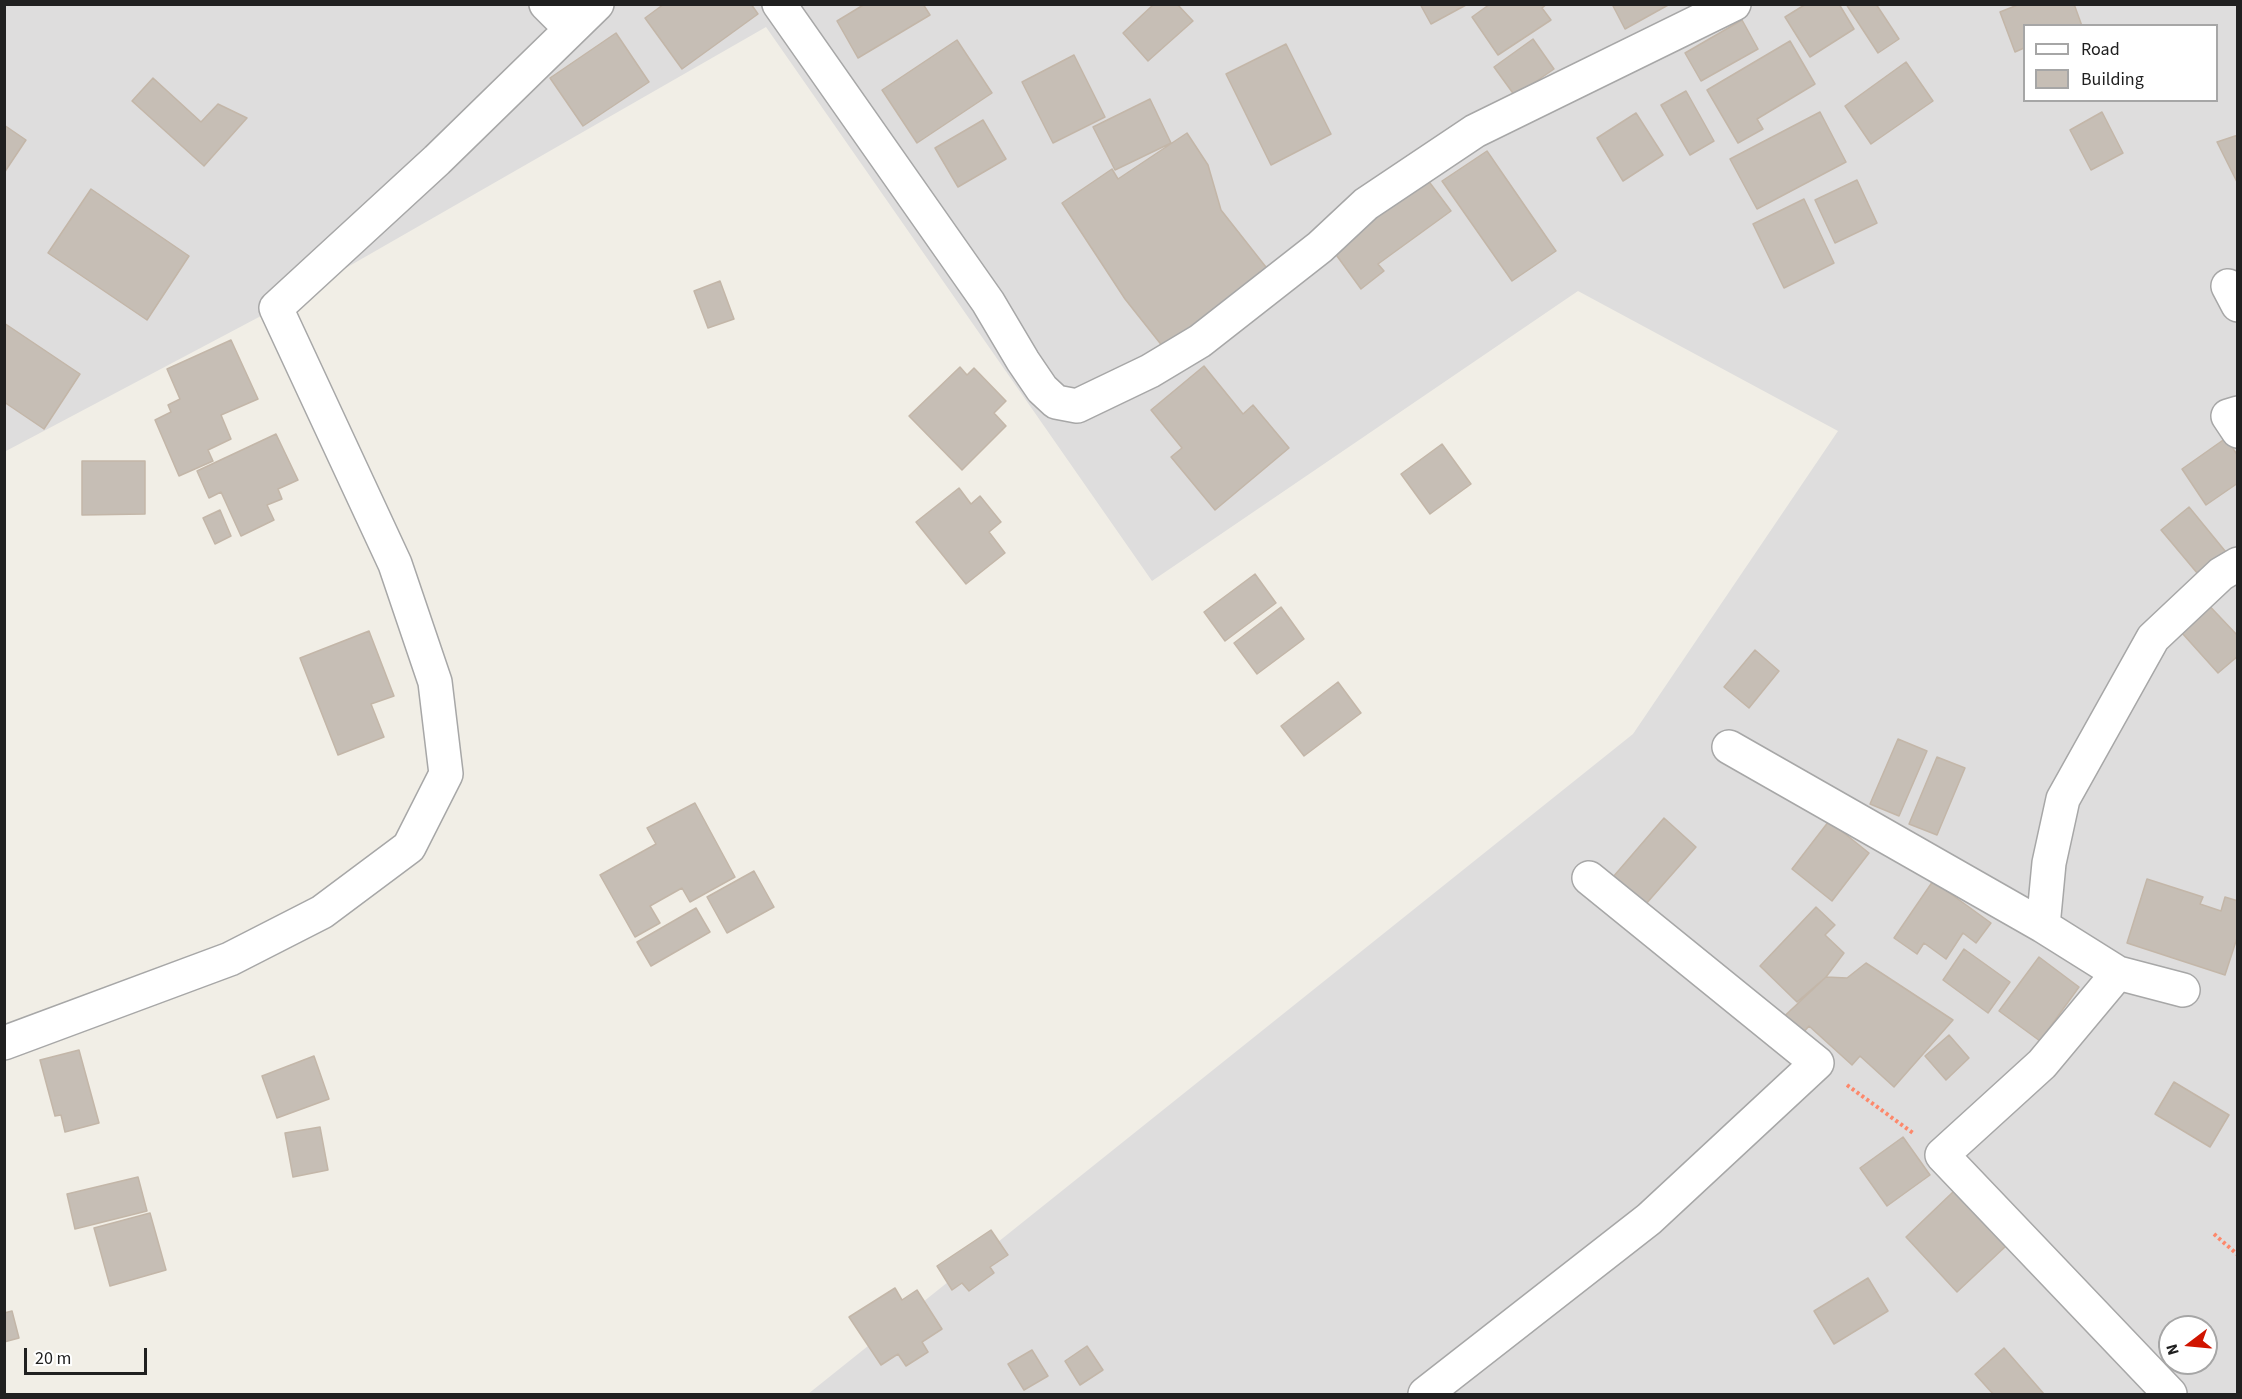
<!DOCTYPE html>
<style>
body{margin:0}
#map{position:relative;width:2242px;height:1399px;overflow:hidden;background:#f1eee6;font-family:"Source Sans 3",sans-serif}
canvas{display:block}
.frame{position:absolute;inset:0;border:6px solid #202020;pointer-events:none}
.legend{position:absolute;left:2023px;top:24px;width:195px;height:78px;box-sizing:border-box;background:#fff;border:2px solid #a6a6a6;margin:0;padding:8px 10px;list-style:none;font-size:18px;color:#202020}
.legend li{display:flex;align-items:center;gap:12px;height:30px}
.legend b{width:30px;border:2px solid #a6a6a6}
.north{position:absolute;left:2158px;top:1315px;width:60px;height:60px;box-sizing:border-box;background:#fff;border:2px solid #a6a6a6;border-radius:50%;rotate:254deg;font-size:16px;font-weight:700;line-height:24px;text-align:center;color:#202020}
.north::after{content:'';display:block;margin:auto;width:21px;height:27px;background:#d01400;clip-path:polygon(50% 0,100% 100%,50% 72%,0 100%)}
.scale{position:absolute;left:24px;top:1348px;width:123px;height:27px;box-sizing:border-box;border:3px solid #202020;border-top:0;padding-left:8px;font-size:18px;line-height:21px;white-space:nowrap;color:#202020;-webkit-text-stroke:4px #fff;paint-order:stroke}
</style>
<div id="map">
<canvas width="2242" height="1399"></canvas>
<div class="frame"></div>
<ul class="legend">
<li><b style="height:8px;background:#fff"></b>Road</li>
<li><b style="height:16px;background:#c6beb5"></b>Building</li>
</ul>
<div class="north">N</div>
<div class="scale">20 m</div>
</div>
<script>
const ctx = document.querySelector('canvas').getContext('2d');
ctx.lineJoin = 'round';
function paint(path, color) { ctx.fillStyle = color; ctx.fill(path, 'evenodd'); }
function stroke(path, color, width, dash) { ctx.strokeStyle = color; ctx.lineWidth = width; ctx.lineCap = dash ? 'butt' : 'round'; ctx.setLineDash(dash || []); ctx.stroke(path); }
const residential = new Path2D(`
 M5,5h2232v1389h-1429l825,-660 205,-303 -260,-140 -426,290 -386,-554 -490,281 -270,143 -1,-1zM2024,26h192v74h-192zM2170,1327h36v36h-36z`);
const building = new Path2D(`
 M664,4h87l7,10 -76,55 -37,-51z
 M865,4h58l7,11 -72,43 -21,-37z
 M1154,4h23l16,17 -45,40 -25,-28z
 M1420,4h46v1l-35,19z
 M1490,4h57l-5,4 9,12 -53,35 -26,-38z
 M1612,4h58l-45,25z
 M1806,4h33l15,25 -44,28 -25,-40z
 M1846,4h30l23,35 -21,14z
 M2020,4h54l8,22h-58v22l-9,4 -15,-40z
 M1742,20l16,29 -57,32 -16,-28z
 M616,33l33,49 -66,44 -33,-48z
 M1533,39l21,30 -39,27 -21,-29z
 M957,40l35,53 -75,50 -35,-53z
 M1790,41l25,43 -58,35 6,10 -25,14 -31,-53z
 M1286,44l45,90 -60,31 -45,-91z
 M1074,55l31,62 -52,26 -31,-61z
 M1906,62l27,39 -62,43 -26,-38z
 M153,78l48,44 17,-18 29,14 -43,48 -72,-65z
 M1686,91l28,50 -24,14 -29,-50z
 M1150,99l21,44 -56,27 -22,-43z
 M1820,112l26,50 -89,47 -27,-50z
 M2102,112l21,41 -32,17 -21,-40z
 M1636,113l27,42 -40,26 -26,-43z
 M983,120l23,39 -48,28 -23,-39z
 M4,125l22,15 -22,33z
 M1187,133l21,32 13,45 52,66 -102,81 -46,-58 -63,-96 50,-34 6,10z
 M2238,135v49l-21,-42z
 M1487,151l69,100 -44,30 -70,-100z
 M1424,175l27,36 -73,53 6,7 -23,18 -32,-44z
 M1857,180l20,43 -42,20 -20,-43z
 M91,189l98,67 -42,64 -99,-67z
 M1804,199l30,64 -50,25 -31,-64z
 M720,281l14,38 -26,9 -14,-37z
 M4,323l76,51 -36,55 -40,-27z
 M231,340l27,59 -37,16 10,24 -23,11 5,11 -34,15 -24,-56 16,-8 -3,-7 12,-6 -13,-30z
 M1204,366l39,48 10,-9 36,43 -74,62 -44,-53 11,-9 -31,-38z
 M960,367l7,8 7,-7 32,33 -12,12 12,13 -44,44 -53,-54z
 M276,434l22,46 -20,9 4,10 -15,6 7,15 -33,16 -20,-44 -12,6 -12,-27z
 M2226,438l12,18v27l-32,22 -24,-36z
 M1442,444l29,40 -41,30 -29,-40z
 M82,461h63v53l-63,1z
 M959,488l12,16 9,-8 21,26 -12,10 16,21 -39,31 -50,-62z
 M2189,507l41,50 -27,23 -42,-50z
 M220,510l11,26 -16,8 -12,-26z
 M1255,574l21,29 -51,38 -21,-29z
 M2201,597l37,39v20l-20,17 -45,-50z
 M1281,607l23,32 -47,35 -23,-31z
 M369,631l25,65 -23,8 13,33 -46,18 -38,-97z
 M1755,650l24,21 -30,37 -25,-21z
 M1338,682l23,31 -57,43 -23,-30z
 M1898,739l29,12 -28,65 -29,-12z
 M1937,757l28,11 -28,67 -28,-11z
 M695,803l40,74 -45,25 -8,-14 -32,18 10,17 -25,14 -35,-62 56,-31 -9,-16z
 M1664,818l32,29 -51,58 -32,-28z
 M1829,821l40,32 -37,48 -40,-32z
 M754,871l20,36 -47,26 -20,-36z
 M2147,879l56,18 -3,7 21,7 4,-14 13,4v34l-13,40 -98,-32z
 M1933,881l58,42 -15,20 -13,-10 -17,26 -22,-16 -7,11 -23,-16z
 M1816,907l19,18 -10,10 19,18 -18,24 -29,25 -37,-36z
 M696,908l14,24 -59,34 -14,-24z
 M1964,949l46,33 -22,31 -45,-33z
 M2039,957l40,30 -39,54 -41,-30z
 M1866,963l87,57 -59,67 -34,-31 -8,9 -43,-39 -14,16 -19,-18 50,-47 21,1z
 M1949,1035l20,23 -23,22 -21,-24z
 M79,1050l20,73 -34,9 -4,-17 -6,1 -15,-56z
 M314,1056l15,43 -52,19 -15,-42z
 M2174,1082l55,33 -19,32 -55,-33z
 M320,1127l8,43 -35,7 -8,-44z
 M1903,1137l27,38 -43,31 -27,-38z
 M138,1177l9,34 -72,18 -8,-35z
 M1954,1191l52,55 -49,46 -51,-55z
 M150,1213l16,57 -56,16 -16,-58z
 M991,1230l17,25 -18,12 4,6 -25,18 -7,-8 -10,7 -15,-24z
 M1868,1278l20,33 -54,33 -20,-33z
 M895,1288l7,12 15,-10 25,39 -20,13 6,10 -22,14 -8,-12 -17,11 -32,-48z
 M12,1311l7,27 -15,4v-29z
 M1087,1346l16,24 -23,15 -15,-24z
 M2004,1348l40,46h-51l-18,-20z
 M1032,1350l16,26 -24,14 -16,-26z`);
const path = new Path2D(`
 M1847,1085l66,48
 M2214,1234l24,21`);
const street = new Path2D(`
 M546,4l25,25
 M779,4l209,298 35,59 19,28 14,13 21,4 73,-35 50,-30 120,-94 46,-43 109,-73 259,-127
 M2228,286l10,19
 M2238,413l-10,3 10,15
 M1729,747l314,179 75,47 65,17
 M2043,926l6,-63 14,-64 90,-161 68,-64 17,-10
 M2118,973l-76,91 -100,91 228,239
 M4,1043l226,-84 92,-47 87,-65 37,-73 -11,-92 -40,-118 -119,-256 161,-148 160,-156
 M1425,1394l224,-175 168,-156 -228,-185`);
paint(residential, '#dedddd');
paint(building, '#c6beb5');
stroke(building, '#c3b6a8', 1.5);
stroke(street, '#a7a7a7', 36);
stroke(path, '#fd886b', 4, [3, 3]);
stroke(street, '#fff', 33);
</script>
